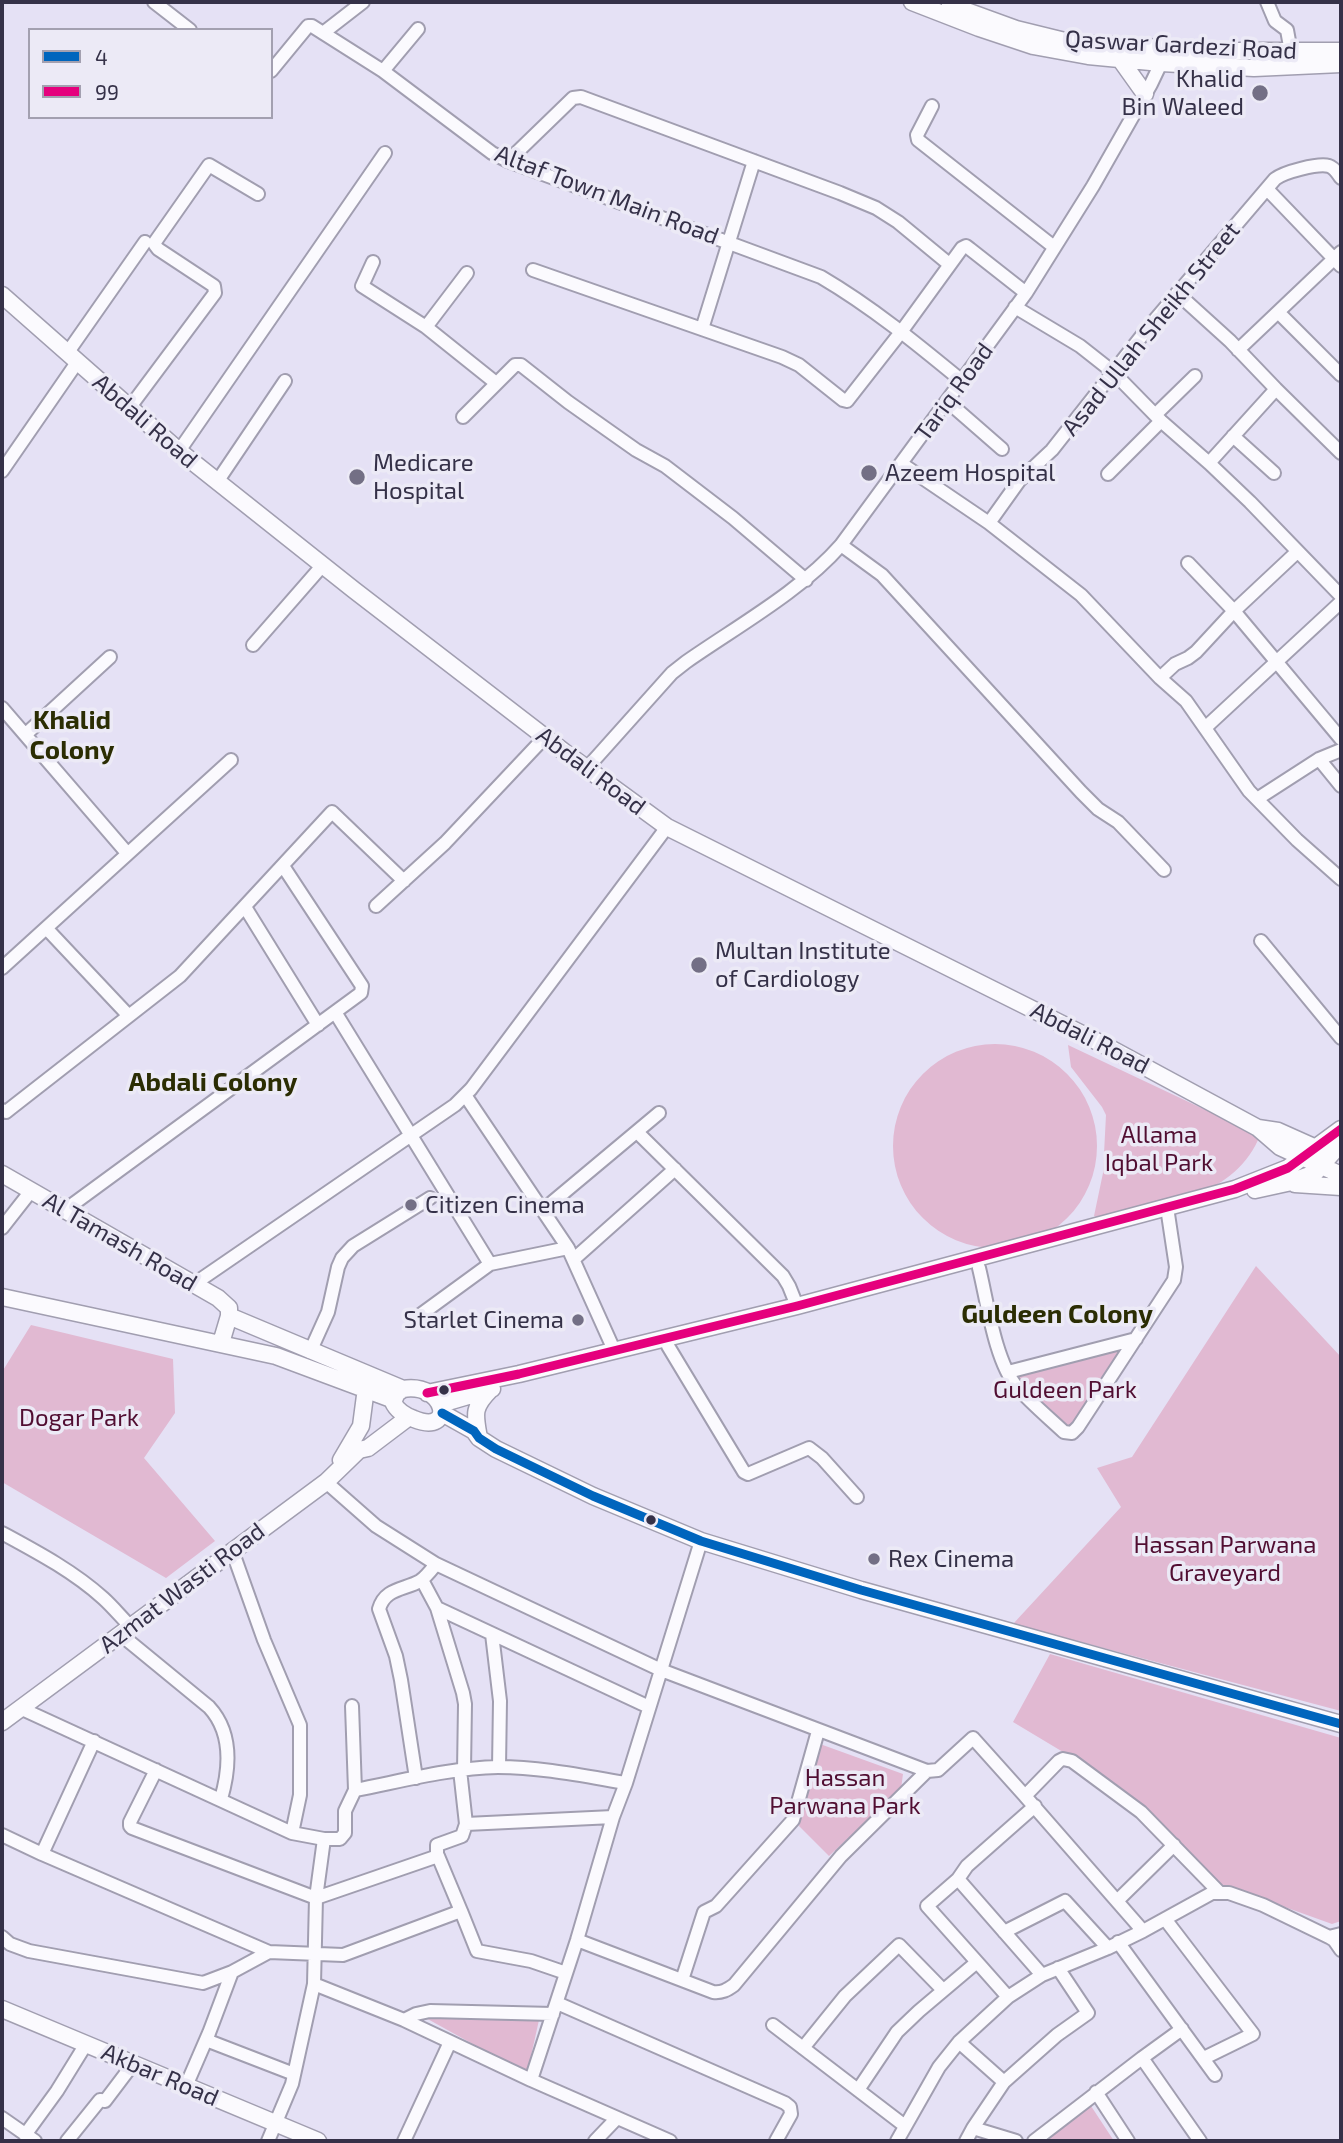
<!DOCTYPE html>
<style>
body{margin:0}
#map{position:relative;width:1343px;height:2143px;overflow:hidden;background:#e5e1f5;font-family:"Exo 2",sans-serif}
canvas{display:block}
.frame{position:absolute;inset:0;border:4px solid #353148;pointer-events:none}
.legend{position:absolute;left:28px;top:28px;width:245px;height:91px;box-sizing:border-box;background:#eceaf6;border:2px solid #a3a0b0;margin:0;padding:9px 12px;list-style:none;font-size:21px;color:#353148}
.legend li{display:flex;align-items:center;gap:14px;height:35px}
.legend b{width:35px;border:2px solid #a3a0b0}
</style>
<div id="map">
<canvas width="1343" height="2143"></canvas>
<div class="frame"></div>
<ul class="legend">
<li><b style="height:9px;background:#0065bd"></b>4</li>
<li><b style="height:9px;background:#e5007d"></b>99</li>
</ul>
</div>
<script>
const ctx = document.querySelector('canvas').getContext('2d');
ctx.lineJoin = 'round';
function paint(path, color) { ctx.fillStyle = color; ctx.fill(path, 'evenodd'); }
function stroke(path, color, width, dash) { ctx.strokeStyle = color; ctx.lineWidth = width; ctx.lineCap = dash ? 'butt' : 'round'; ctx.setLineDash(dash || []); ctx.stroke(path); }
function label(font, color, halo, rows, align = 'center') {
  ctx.font = font + ' "Exo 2",sans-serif'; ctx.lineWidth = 7; ctx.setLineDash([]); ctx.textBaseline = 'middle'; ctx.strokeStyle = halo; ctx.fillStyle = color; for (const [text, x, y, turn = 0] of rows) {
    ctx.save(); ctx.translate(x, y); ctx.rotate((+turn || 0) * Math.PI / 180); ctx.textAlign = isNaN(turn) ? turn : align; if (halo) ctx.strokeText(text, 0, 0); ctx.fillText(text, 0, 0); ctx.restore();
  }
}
const green = new Path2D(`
 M893 1146a102 102 0 1 1 204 0a102 102 0 1 1-204 0Z
 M1068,1045l180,85 10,10c-27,59 -98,65 -155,80l-9,-4 9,-43 3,-58 -4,-8 -31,-40z
 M1256,1266l85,91v354l-328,-87 108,-117 -24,-39 35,-11z
 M31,1325l142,34 2,54 -31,45 71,83 -49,37 -164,-96v-110z
 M1136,1339l-58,88 -14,5 -56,-60z
 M1050,1654l291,84v183l-9,3 -114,-41 -110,-104 -95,-57z
 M820,1744l83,30 -2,15 -72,67 -30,-30z
 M424,2017l115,3 -12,54z
 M1091,2106l23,35h-70z`);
const minor = new Path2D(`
 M154,2l36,28
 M1267,2l8,19 12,9 4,22
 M323,33l40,-31
 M271,71l37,-45h4l71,45 109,82 16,8 313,116c51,30 96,67 141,104
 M383,71l35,-42
 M932,106l-15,29 1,5 136,107
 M508,161l65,-63 8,-1 259,96 36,15 22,14 51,42
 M1267,189l74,77
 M373,262l-11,24 64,41 70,56
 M533,270l249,87 17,8 44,35 4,1 54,-69 61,-84 4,-2 4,3 56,44
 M1177,293l53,48 46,48 65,64
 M1015,307l65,39 33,26 48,49 48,42 41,39 91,94
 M1278,312l63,63
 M426,327l41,-54
 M702,329l52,-168
 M1238,350l103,-98
 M68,352l77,-110
 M947,401l55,48
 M130,407l85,-114 -1,-7 -56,-37 -3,-4v-3l54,-77 49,29
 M1155,415l40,-39
 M463,417l52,-52h6l47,37 68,48 29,16 68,52 73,62
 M1233,436l41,37
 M179,451l206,-298
 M1209,463l67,-74
 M902,464l87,59 92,72 79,83 26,23 63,90 48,49 44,39
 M2,471l76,-110
 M1108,474l53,-53
 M217,482l68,-101
 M989,523l30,-42 33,-31 96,-122 127,-149c9,-7 43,-16 54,-13 6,2 9,8 12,12
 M841,545l41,30 199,217 17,17 20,13 46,48
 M1188,563l46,48 107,128
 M253,645l69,-79
 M1160,678l15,-14 13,-6 8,-6 38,-41 63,-59
 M2,708l125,145
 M1205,728l136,-126
 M26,734l84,-77
 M1319,759l22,27
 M587,768l85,-95 14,-11c50,-35 115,-71 155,-117l185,-252 67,-107 58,-102 10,-21 1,-7
 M1257,799l62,-40 22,-9
 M376,906l69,-63 100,-106
 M245,907l73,118
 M47,929l82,87
 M1261,941l80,97
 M2,968l229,-208
 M335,1012l155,252
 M465,1095l103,153 46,102
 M2,1110l4,2 5,-4 169,-132 152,-164 72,69
 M637,1132l146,144 6,10 8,20
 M65,1210l296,-217 1,-7 -79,-120
 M543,1210l116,-97
 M2,1228l29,-37
 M574,1259l101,-90
 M979,1268c8,32 16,94 38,119 14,16 31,30 47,45l8,1 6,-6 96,-147 2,-13 -8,-53
 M194,1284l261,-179 16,-16 196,-262
 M416,1318l74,-54 78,-16
 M668,1346l76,126 4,2 61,-26 13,10 35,39
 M310,1352l18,-40 10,-45 4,-9 11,-12 77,-48
 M1008,1372l128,-33
 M326,1482l50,44 60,38 225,106 266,101
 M2,1533c35,19 71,38 101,65 10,9 18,19 27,28
 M232,1550l32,90 36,85v70l-8,38
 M422,1580l15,28 26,85 2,11 -1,66
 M437,1608l212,99
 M120,1634l89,73c24,26 21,61 12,92
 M492,1634l8,67 -1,66
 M352,1706l3,84c47,-9 95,-22 143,-23 43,0 86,9 128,16
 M20,1708l272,125 32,6h16l5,-6v-22l10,-21
 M156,1770l-26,52v4l2,2 184,70 122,-42 23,55
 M460,1770l6,54
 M416,1778l-15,-98 -5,-24 -17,-47c6,-21 25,-19 41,-28 6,-4 12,-12 16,-17
 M1025,1796l118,135
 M2,1835l40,19 52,-113
 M42,1854l227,98
 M437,1856v-11l25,-9 4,-12 147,-7
 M958,1879l9,-13 68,-60
 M1117,1901l57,-56
 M1165,1919l88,115 -49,24
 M1004,1932l61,-31 43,47
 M2,1937l8,7 19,7 174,32 29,-11 37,-20 74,3 118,-44 16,40 54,10 35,12
 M1329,1937l5,3 7,10
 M577,1940l136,52c9,1 14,-2 21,-7l107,-129 86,-85 11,-1 35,-32 52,58 34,-35 4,-2 9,2 69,51 78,80
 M1118,1942l97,133
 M977,1962l-50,-56 31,-27 84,96
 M682,1980l22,-68 12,-6 77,-86 25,-89
 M314,1984l90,36 127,60 46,-140 36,-123 13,-34 75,-242
 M557,2003l228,100 5,4 1,7 -15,27
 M404,2020l12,-6 14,-3 123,3
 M773,2025l132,101
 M206,2040l88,34
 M959,2042l45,40
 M803,2048l42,-52 54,-51 44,45
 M1142,2058l40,-29
 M531,2080l139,61
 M186,2086l23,-53 23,-61
 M858,2090l39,-58 22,-21 58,-49 31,35
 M1096,2092l32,49
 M2,2118l33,23
 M25,2135l32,-44 29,-47
 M67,2141l33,-41 5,1 28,-37
 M268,2141l24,-57 22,-100 2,-86 8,-59
 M404,2141l46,-99
 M595,2141l22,-23
 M897,2141l42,-74 20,-25 49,-45 34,-22 66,-27 35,-17 69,-38h17l34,12 66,32 12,-3
 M966,2141l7,-13
 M1016,2141l-43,-13 31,-46 53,-47 31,-22 -30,-45
 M1034,2141l108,-83 58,83`);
const major = new Path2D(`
 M912,2l67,26 54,18 55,10 73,7 93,5 87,-4
 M950,5l66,24 57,14 143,8h125
 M1120,59l25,35
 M2,295l177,156 175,139 213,164 100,73 441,220 150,81 22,19 61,28
 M1258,1128l20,3 47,21
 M2,1174l216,124 11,10v8
 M1295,1184l46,3
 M1255,1190l32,-7 28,-10 26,-30
 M2,1297l274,59 118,44
 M221,1343l8,-27 174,73c44,-7 53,47 11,30 -8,-3 -17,-8 -21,-17l4,-9 6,-4
 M427,1393l92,-19 278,-68 438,-117 53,-21 53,-39
 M441,1404l51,-15
 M442,1413l32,18 5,7 17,11 97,47 108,45 160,49 480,134
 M479,1438c-4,-23 -7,-30 11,-48
 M341,1460l20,-34 5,-38
 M2,1722l324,-240 33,-32 9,-2 41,-31
 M2,2009l316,132`);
const bus1 = new Path2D(`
 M442,1413l32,18 5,7 17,11 97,47 108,45 160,49 480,134`);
const bus2 = new Path2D(`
 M427,1393l92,-19 278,-68 438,-117 53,-21 53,-39`);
const markers = [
 [1260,93,9,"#736f85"],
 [869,473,9,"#736f85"],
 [357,477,9,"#736f85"],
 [699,965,9,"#736f85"],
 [411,1205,7,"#736f85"],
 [578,1320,7,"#736f85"],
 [444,1390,6,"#353148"],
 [651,1520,6,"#353148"],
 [874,1559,7,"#736f85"]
];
const streetNames = [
 ["Qaswar Gardezi Road",1181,45,3],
 ["Altaf Town Main Road",607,195,21],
 ["Asad Ullah Sheikh Street",1151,329,-51],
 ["Tariq Road",954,392,-54],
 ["Abdali Road",145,421,41],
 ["Abdali Road",591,771,37],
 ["Abdali Road",1090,1038,27],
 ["Al Tamash Road",120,1242,30],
 ["Azmat Wasti Road",182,1588,-37],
 ["Akbar Road",160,2075,23]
];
const poiNames = [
 ["Khalid",1244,79,"right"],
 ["Bin Waleed",1244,107,"right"],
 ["Medicare",373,463],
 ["Hospital",373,491],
 ["Azeem Hospital",885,473],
 ["Multan Institute",715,951],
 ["of Cardiology",715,979],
 ["Citizen Cinema",425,1205],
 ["Starlet Cinema",564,1320,"right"],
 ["Rex Cinema",888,1559]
];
const parkNames = [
 ["Allama",1159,1135],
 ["Iqbal Park",1159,1163],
 ["Guldeen Park",1065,1390],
 ["Dogar Park",79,1418],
 ["Hassan Parwana",1225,1545],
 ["Graveyard",1225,1573],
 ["Hassan",845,1778],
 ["Parwana Park",845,1806]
];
const neighbourhoodNames = [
 ["Khalid",72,720],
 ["Colony",72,750],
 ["Abdali Colony",213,1082],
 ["Guldeen Colony",1057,1314]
];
paint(green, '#e1b9d2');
stroke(minor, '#a19eb0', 16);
stroke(major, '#a19eb0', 19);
stroke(minor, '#fbfafe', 12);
stroke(major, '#fbfafe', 16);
stroke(bus1, '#0065bd', 9);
stroke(bus2, '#e5007d', 9);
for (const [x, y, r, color] of markers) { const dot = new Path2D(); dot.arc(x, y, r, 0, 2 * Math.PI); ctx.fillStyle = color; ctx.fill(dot); stroke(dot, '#eceaf6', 2.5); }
label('24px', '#353148', '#eceaf6', streetNames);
label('24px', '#353148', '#eceaf6', poiNames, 'left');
label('24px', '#510e32', '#eceaf6', parkNames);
label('bold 26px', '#2b2d03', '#eceaf6', neighbourhoodNames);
</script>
